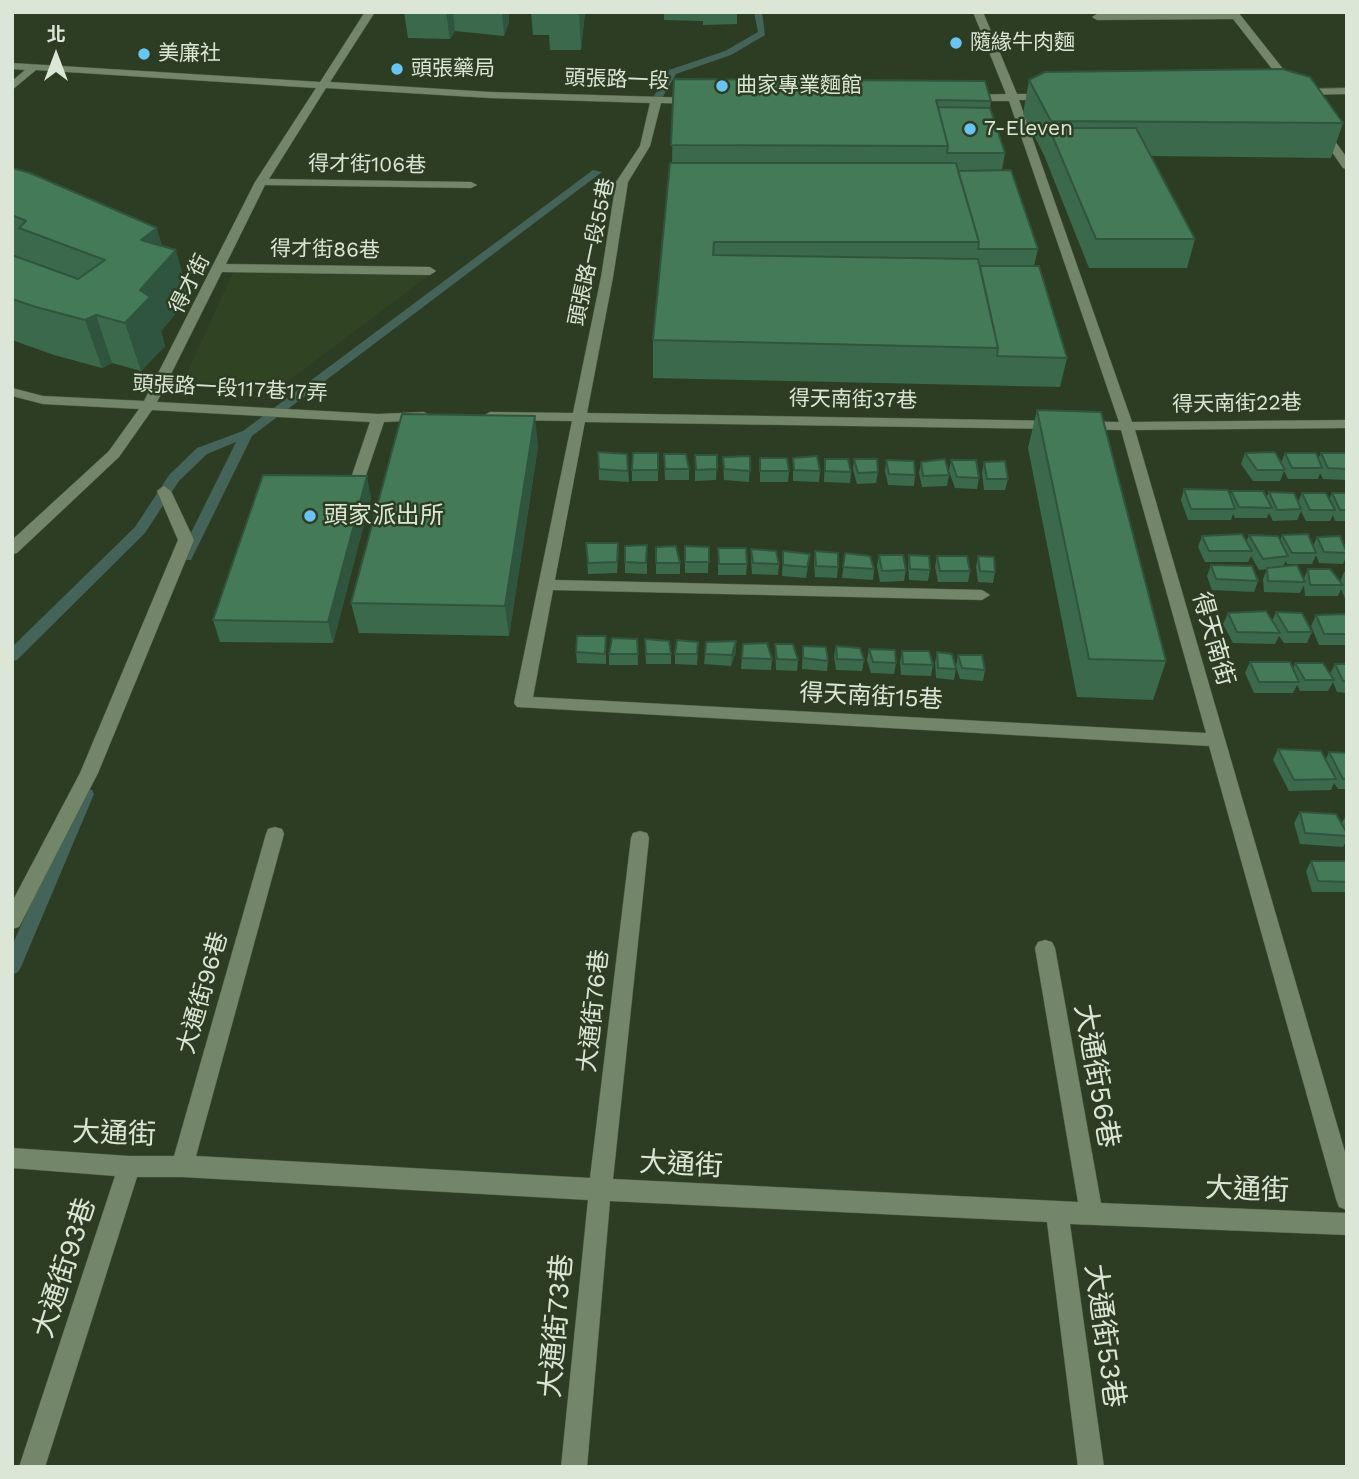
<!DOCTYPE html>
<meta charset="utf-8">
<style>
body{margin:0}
#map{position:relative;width:1359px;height:1479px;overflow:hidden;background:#2d3d24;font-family:"Work Sans","Noto Sans TC",sans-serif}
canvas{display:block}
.frame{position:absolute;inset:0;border:14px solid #dbe6d6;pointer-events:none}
.north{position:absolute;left:21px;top:21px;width:70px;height:70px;-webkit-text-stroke:5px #2d3d24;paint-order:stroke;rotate:0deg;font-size:19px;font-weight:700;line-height:28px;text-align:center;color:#dbe6d6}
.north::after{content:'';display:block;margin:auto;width:24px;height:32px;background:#dbe6d6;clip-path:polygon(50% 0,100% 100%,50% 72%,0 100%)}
</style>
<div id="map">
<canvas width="1359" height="1479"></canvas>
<div class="frame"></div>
<div class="north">北</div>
</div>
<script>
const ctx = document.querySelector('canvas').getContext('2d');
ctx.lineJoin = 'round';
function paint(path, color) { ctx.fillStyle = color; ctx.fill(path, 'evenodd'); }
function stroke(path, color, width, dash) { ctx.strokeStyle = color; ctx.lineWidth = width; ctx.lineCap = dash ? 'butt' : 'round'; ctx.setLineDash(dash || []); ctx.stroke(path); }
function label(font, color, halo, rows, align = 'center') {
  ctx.font = font + ' "Work Sans","Noto Sans TC",sans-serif'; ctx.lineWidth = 5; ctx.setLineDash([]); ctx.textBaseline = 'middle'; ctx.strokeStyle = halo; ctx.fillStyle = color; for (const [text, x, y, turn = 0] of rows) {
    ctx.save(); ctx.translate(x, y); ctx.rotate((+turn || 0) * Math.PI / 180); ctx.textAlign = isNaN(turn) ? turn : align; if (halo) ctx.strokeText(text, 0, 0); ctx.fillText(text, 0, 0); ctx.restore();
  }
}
const built = new Path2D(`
 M233,272l196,3 -149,112h-99z`);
const stream = new Path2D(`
 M754,12h8l3,23 -34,20 -55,19 -15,26h-6l-2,-2 16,-28 56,-19 33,-19z
 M593,170l9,2 -350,264 -61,124h-10l-2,-3 57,-115 -29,12 -28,27 -34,52 -128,127 -5,1v-14l123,-120 34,-52 28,-27 46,-17z
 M86,788l6,2 2,4 -73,173 -3,5 -6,3v-29l66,-152 2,-4z`);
const minor = new Path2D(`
 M365,12h10l-45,70 160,10 207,6 5,3 -5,3 -36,-1 -11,43 -22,36 -15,95 -26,136 532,9 -110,-321h-42l-5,-3 5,-3 39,-1 -33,-82h10l34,82h34l5,3 -5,3h-32l113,322 215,-2v8l-212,2 212,729v51l-8,-3 -3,-8 -127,-453 -692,-39 -3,-4 58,-282 -82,-1 -7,-4 7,-4 83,1 28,-136 15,-95 24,-36 10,-43 -160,-5 -164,-10 -57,91 202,3 6,3 -6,3 -206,-3 -39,79 204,3 6,4 -6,4 -208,-3 -65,130 221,12 46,-2 7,4 -7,4 -40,2 -22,65 -7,5 -7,-5 22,-65 -218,-12 -33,47 -102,96 -5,1v-14l97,-89 30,-42 -96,-5 -31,-8v-8l31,8 101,5 111,-219 61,-94 -280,-18 -24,20v-9l13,-11 -13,-1v-6l308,19zM585,422l536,8 85,303 -673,-36 20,-107 429,10 8,-5 -8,-5 -427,-10z
 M1238,12l57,72v4h-8l-54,-69 -136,1 -5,-3 5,-3z
 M1347,88v6l-48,1 -5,-3 5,-3z
 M1321,126l4,1 22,31v11l-4,-1 -27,-39z
 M164,486l7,5 23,49 -96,233 -79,154 -7,2v-27l68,-129 98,-233 -21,-49z
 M275,827l7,2 2,5 -88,322 394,22 41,-340 2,-5 7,-2 7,2 2,5 -36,341 465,23 -43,-254 3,-6 7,-2 7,2 3,6 46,255 246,10v22l-277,-11 34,243h-26l-31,-245 -437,-21 -23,266h-26l27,-267 -406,-23h-45l-92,290h-26l96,-291 -103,-8v-20l117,8h45l92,-322 2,-5z`);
const wall = new Path2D(`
 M404,12h105v10l-5,14 -49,-5 -5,8 -42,-1z
 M531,12h54l-4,38h-31l-1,-15h-16z
 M664,12h73v12l-34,1v-4l-39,-1z
 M674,79l317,22 -1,7 15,45 -3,17 36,79 -4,17 33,92 -7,29 -407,-9v-38l19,-177z
 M1029,80l314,43 -12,35 -180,-2 44,83 -8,29h-98l-45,-113 -21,-41z
 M12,168l150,78 27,51 -28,34 4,15 -24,25 -29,-8 -10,5 -48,-13 -42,-15z
 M1037,410l129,251 -13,39 -76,-3 -49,-249z
 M538,446l-29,190 -150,-3 -8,-30z
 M598,452l29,2 2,28 -30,-2z
 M658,453v28h-26v-11z
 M1245,453l36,10 4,-10 33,6 3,-6h26v26l-1,1 -23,-1 -3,-6 -2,6h-30l-4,-8 -4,10h-27l-12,-17z
 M664,454l25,15v11h-24z
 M695,455h22l-1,25 -21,1z
 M750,456l-1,26 -25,-2 -1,-23z
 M760,458l29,13 -1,11h-28z
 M793,458l27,13 -1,11 -26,-1z
 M825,459l26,13 -1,11 -26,-1z
 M854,459l24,13 -2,11 -19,1 -4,-14z
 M886,460l29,15 -1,11 -26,-1 -3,-14z
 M951,460l28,18 -2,11 -22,-1 -6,-17z
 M921,462l28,13 -2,11 -25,1 -3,-14z
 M984,462l24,17 -3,11h-21l-2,-17z
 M1184,489l46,6 1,-4 35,7 3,-6 29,10 4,-9 27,7 3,-7h15v28h-12l-2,-6 -3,6h-24l-5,-10 -4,9 -24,1 -4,-8 -2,5h-32l-2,-4 -2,6h-43l-7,-20z
 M371,497l-38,146 -113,-1 -7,-22z
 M1249,535l31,6 2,-6 31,11 4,-9 28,11 2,-3v10l-4,9 -24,-1 -3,-8 -4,9h-25l-1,-3 -3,5 21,12 4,-9 32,13 4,-10h3v26h-2l-4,-9 -3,7h-33l-1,-11 -4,8 -36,-1 -1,-13 4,-10 -8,1 -8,-14 -3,6h-43l-7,-15 4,-11 44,6z
 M586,543h32l-1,30 -29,1z
 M647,545v29l-22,-1v-11z
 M685,546l24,1 -1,26h-23z
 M656,547l24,16v11h-24z
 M718,548l29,16 -1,11h-28z
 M751,549l28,15 -1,11 -26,-1 -1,-14z
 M783,551l27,3 -4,24 -24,-2z
 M815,551l23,16 -1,11 -22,-1 -1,-15z
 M845,553l29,16 -1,11 -31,-2z
 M879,555l27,15 -2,11 -24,1 -3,-16z
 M909,555l21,15 -2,11 -19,-1 -1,-14z
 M937,556l33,15 -2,11h-30l-3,-15z
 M978,556l17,16 -2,11 -15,-1 -2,-15z
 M1211,565l47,16 -4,11 -42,-2 -5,-14z
 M1276,612l36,20 -5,11h-23l-5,-7 -4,8 -42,-1 -10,-19 5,-11 44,8z
 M1316,615l31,1v29h-28l-8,-19z
 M606,636v28l-29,-1 -1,-11z
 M637,639l1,26h-29v-11z
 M645,639l26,15v10h-25z
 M743,644l29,15 -1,11 -30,-1z
 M775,644l23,16 -1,11 -21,-1z
 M803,646l25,15 -1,10 -25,-2z
 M836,646l28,14 -2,11 -26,-1 -2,-14z
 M869,649l27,14 -2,11 -23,-1 -4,-13z
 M902,651l31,14 -2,11 -30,-1 -1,-13z
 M736,652l-5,14 -27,-2 1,-10z
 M937,652l19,17 -2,11 -18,-2 -1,-15z
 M698,653l-1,12 -22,-1v-10z
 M958,655l27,15 -2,11 -23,-2 -4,-13z
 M1250,662l43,7 2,-6 35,11 5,-10h12v29l-10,-1 -4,-10 -5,9h-28l-3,-6 -4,8h-39l-9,-20z
 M1278,749l48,10 3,-7 18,1v36h-9l-4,-6 -3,7 -42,1 -16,-31z
 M1300,812l41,12 6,-10v26l-4,7 -43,-3 -6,-21z
 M1311,861h36v31h-35l-6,-21z`);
const shadedWall = new Path2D(`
 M446,12h7l2,19 -5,8z
 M502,12h7v10l-5,14z
 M579,12h6l-4,38z
 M157,228l9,32 10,-10 13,47 -28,34 4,15 -24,25 -16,-48 15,-33 1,-50z
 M96,315l16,48 -10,5 -17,-48z
 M535,416l3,30 -29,190 -4,-30z
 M367,476l4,21 -38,146 -5,-21z
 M618,543l1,11 -2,19v-11z
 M736,641v11l-5,14 1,-11z`);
const building = new Path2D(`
 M1282,69l28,8 33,46 -292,-2 -22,-41 16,-8z
 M674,79l311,2 6,20 -55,-1 12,46 -277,-1z
 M938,107l52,1 15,45h-58l1,-7z
 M1049,128h87l59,111h-99z
 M670,163h286l23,79h-265l-1,13 265,4 20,89 -345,-8z
 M12,168l18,5 127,55 -16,12 35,10 -36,40 10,7 -25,26 -29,-8 -11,5 -49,-13 -24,-8v-44l66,24 27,-19 -86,-32 7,-7 -14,-6z
 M1011,170l27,79h-60l1,-7 -21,-71z
 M980,266h59l28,92 -70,-2 1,-8z
 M1037,410l64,2 65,249 -77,-2z
 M402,414l133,2 -30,190 -154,-3z
 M598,452l29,2 1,17 -29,-2z
 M1275,452l10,18h-28l-12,-17z
 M633,453h25v17h-26z
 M1285,453h31l6,15h-30z
 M1321,453h26v16l-19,-1z
 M664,454h22l3,15h-24z
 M695,455h22v14l-21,1z
 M750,456v15l-26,-2 -1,-12z
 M817,456l3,15 -26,-1 -1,-12z
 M760,458h27l2,13h-29z
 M825,459h23l3,13 -26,-1z
 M854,459h23l1,13 -20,1z
 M945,459l4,16 -26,1 -2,-14z
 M886,460l28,1 1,14 -26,-1z
 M951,460h25l3,18 -22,-1z
 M1005,461l3,18h-21l-3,-17z
 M263,475l104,1 -39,146 -115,-2z
 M1184,489l44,1 7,19h-44z
 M1231,491h32l9,17 -33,-1z
 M1269,492l25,1 7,16 -24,1z
 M1302,493h24l9,17h-25z
 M1332,493h15v17h-7z
 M1242,534l10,17h-43l-7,-15z
 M1308,534l8,19h-24l-10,-18z
 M1249,535l29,1 10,20 -25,3z
 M1340,536l7,17 -23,-1 -7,-15z
 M586,543h32l-1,19 -29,1z
 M647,545l-1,18 -21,-1v-16z
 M676,546l4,17h-24v-16z
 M685,546l24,1v15h-24z
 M718,548h28l1,16h-28z
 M751,549l25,2 3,13 -26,-1z
 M783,551l27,3 -3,13 -24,-2z
 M815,551l23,2v14l-22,-1z
 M845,553l25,3 4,13 -31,-2z
 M879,555h24l3,15 -24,1z
 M909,555l20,1 1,14 -20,-1z
 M937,556h30l3,15h-30z
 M978,556l16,1 1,15 -15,-1z
 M1211,565l41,1 6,15 -42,-2z
 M1297,565l8,17 -37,-1 -1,-13z
 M1308,569h22l13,16h-33z
 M1266,611l14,22 -43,-1 -9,-19z
 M1276,612l26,1 10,19h-24z
 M1346,614l1,20h-23l-8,-19z
 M577,636h29l-1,18 -29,-2z
 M612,638l25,1 1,15h-29z
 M645,639l24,2 2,13h-25z
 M677,640l21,2 -1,12h-22z
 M736,641l-4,14 -27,-1 1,-12z
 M767,643l5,16 -30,-1 1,-14z
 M775,644h18l5,16 -21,-1z
 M803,646l23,1 2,14 -25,-3z
 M836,646l24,2 4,12 -27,-1z
 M869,649l26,1 1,13 -23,-1z
 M902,651h27l4,14 -30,-1z
 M937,652l15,2 4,15 -18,-1z
 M958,655h24l3,15 -23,-2z
 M1250,662h40l9,20h-40z
 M1295,663h28l11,17h-29z
 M1335,664h12v17h-4z
 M1278,749l43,2 15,28 -42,1z
 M1329,752l18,1v26h-4z
 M1300,812l36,2 11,19v3l-42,-3z
 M1311,861h36v21l-29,-1z`);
const markers = [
 [956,43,7,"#69c4f1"],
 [144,54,7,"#69c4f1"],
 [397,69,7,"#69c4f1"],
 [722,86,7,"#69c4f1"],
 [970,129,7,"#69c4f1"],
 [310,516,7,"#69c4f1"]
];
const farPoinames = [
 ["隨緣牛肉麵",970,43],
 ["美廉社",158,54],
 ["頭張藥局",411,69],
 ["曲家專業麵館",736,86],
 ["7-Eleven",984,129]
];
const farStreetnames = [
 ["頭張路一段",617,80,2],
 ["得才街106巷",367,165,1],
 ["得才街86巷",325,250,1],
 ["頭張路一段55巷",592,252,-78],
 ["得才街",190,284,-63],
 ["頭張路一段117巷17弄",230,389,3],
 ["得天南街37巷",853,400,1],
 ["得天南街22巷",1237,404,-1]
];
const poiNames = [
 ["頭家派出所",324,516]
];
const streetNames = [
 ["得天南街",1213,639,74],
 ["得天南街15巷",871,697,3],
 ["大通街96巷",203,993,-74],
 ["大通街76巷",594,1011,-84]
];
const nearStreetnames = [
 ["大通街56巷",1096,1076,80],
 ["大通街",114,1134,2],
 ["大通街",681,1165,3],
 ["大通街",1247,1190,2],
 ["大通街93巷",65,1268,-72],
 ["大通街73巷",557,1326,-85],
 ["大通街53巷",1104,1336,82]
];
paint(built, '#304424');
paint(stream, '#446459');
stroke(minor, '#4c5a44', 1);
paint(minor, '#738669');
paint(wall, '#3b694c');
paint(shadedWall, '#30553e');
paint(building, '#457a58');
stroke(building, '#30553e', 2);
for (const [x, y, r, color] of markers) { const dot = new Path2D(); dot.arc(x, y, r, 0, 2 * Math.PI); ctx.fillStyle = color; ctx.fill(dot); stroke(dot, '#2d3d24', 2.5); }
label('21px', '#dbe6d6', '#2d3d24', farPoinames, 'left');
label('21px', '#dbe6d6', '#2d3d24', farStreetnames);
label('24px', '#dbe6d6', '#2d3d24', poiNames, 'left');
label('24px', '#dbe6d6', '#2d3d24', streetNames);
label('28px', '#dbe6d6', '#2d3d24', nearStreetnames);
</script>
